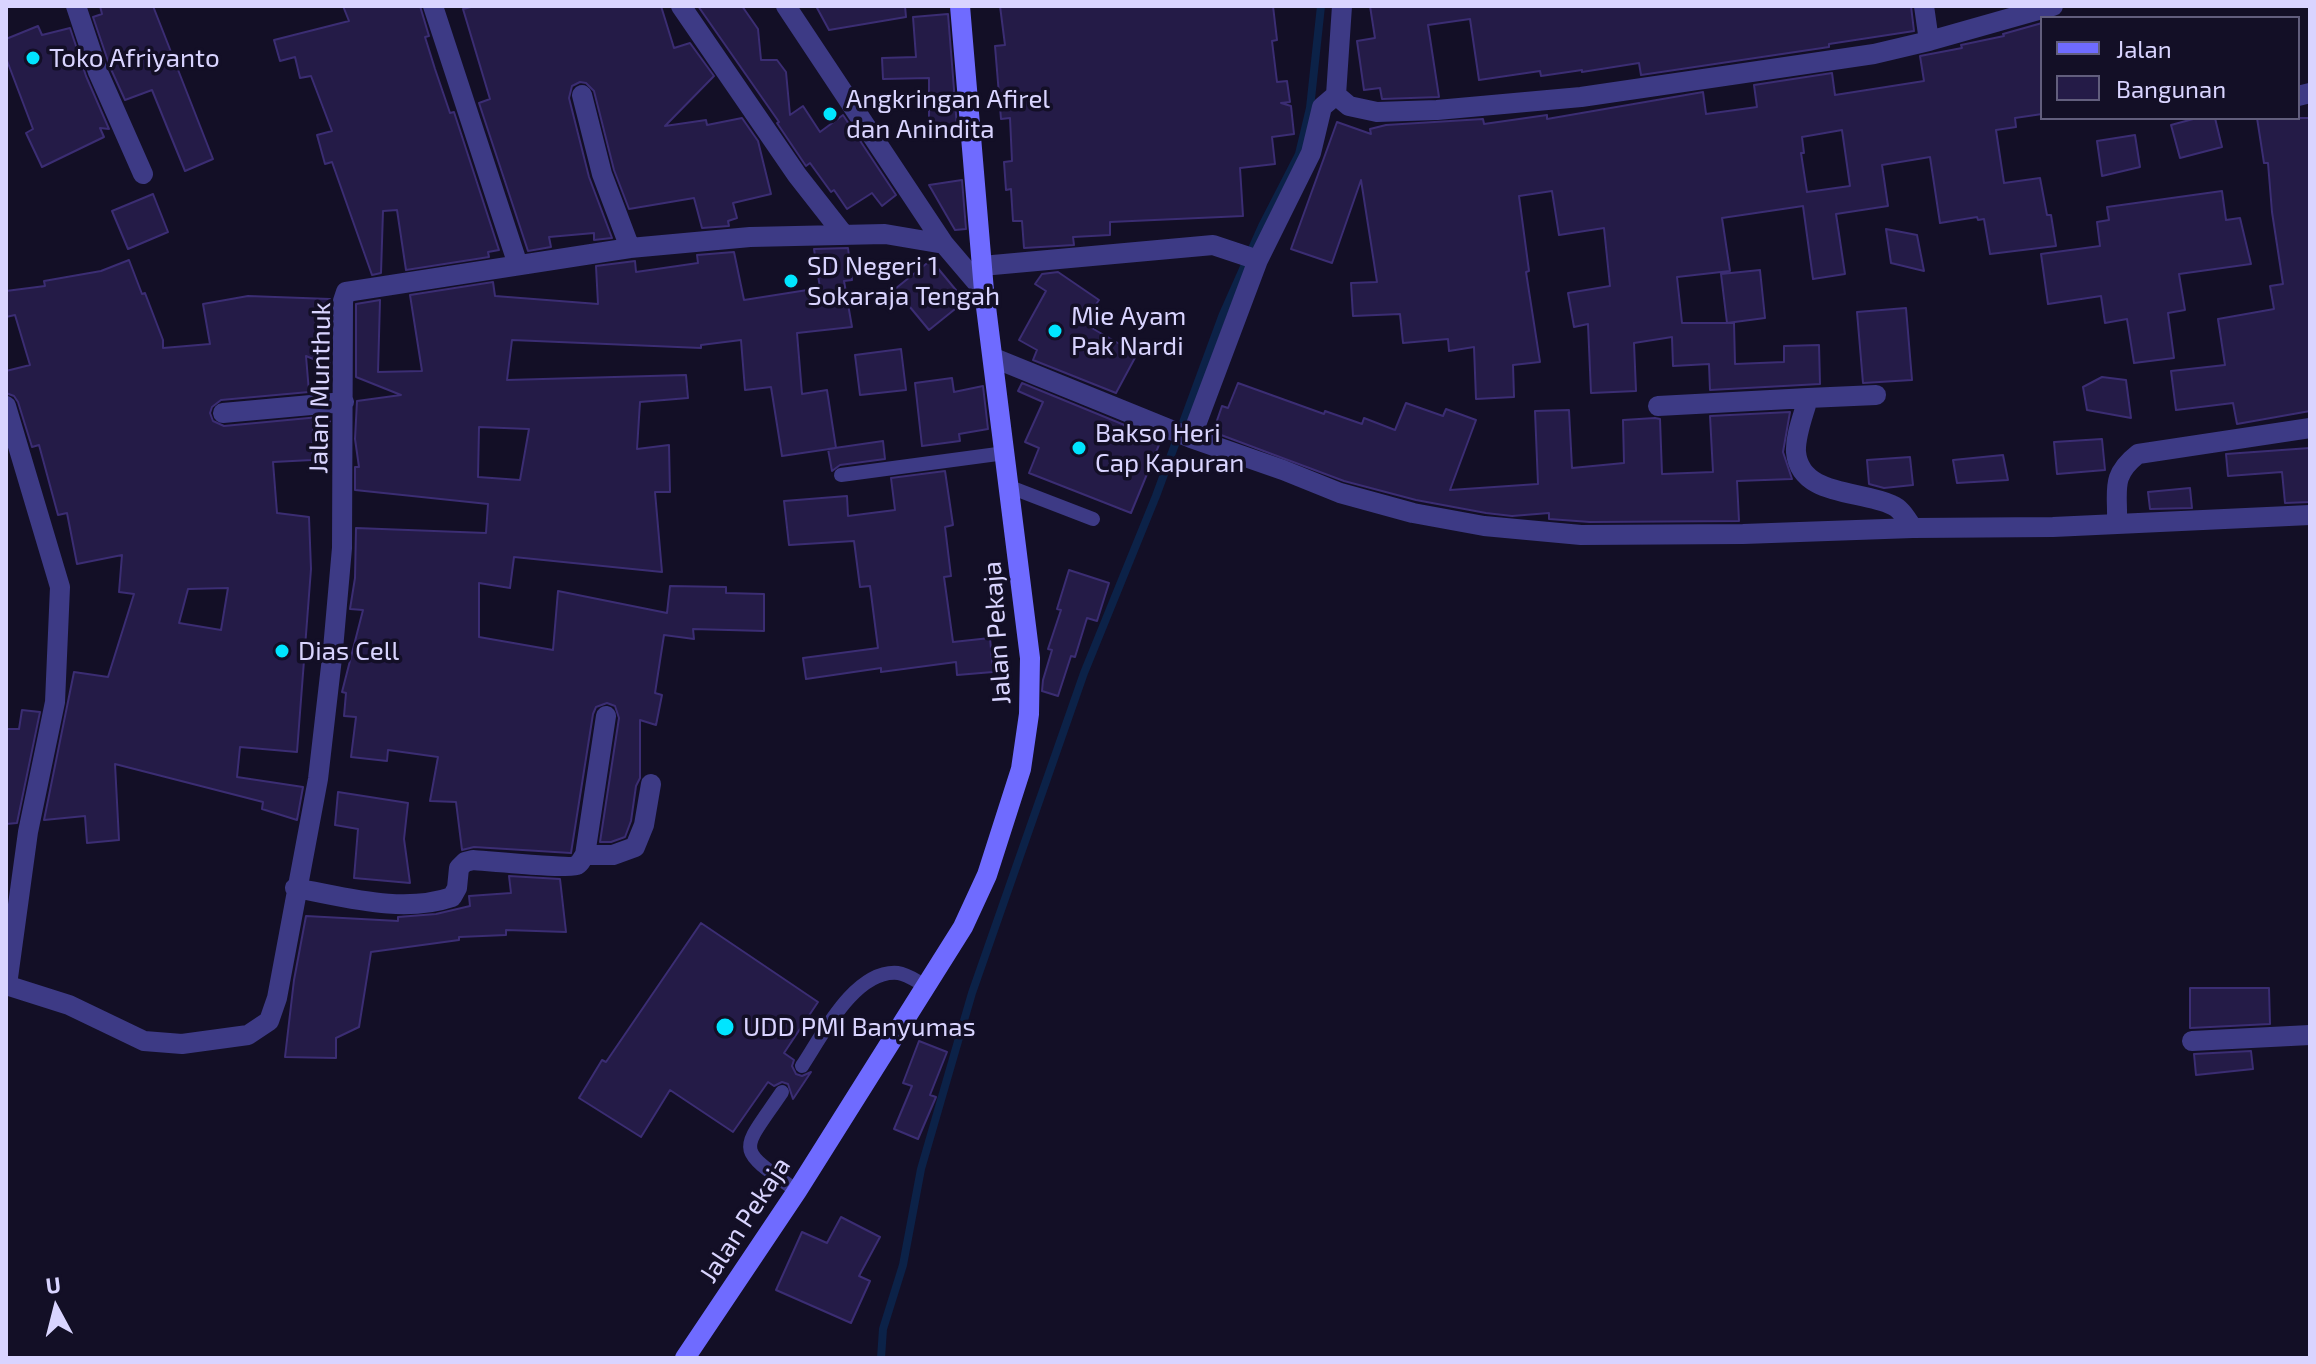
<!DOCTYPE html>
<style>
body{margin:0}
#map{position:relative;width:2316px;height:1364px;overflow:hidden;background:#130f26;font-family:"Exo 2",sans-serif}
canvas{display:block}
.frame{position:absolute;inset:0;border:8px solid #d9d4ff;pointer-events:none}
.legend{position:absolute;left:2040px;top:16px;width:260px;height:104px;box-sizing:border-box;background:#130f26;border:2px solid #625e7d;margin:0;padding:10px 14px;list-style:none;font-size:24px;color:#d9d4ff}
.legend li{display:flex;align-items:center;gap:16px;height:40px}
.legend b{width:40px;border:2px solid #625e7d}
.north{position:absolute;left:16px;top:1268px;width:80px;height:80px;-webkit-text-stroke:6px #130f26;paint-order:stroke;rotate:353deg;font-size:22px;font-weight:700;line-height:32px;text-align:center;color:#d9d4ff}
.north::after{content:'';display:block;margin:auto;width:28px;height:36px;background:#d9d4ff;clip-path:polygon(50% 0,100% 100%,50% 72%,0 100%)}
</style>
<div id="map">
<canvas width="2316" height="1364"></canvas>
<div class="frame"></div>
<ul class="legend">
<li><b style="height:10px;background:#6f6bff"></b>Jalan</li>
<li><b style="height:22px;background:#241b47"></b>Bangunan</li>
</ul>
<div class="north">U</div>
</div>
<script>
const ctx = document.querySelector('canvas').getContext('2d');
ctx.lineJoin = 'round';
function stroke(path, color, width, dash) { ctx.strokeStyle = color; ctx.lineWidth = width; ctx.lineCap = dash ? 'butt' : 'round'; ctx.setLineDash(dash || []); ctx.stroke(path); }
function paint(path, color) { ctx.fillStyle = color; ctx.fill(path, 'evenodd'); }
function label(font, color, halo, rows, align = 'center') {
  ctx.font = font + ' "Exo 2",sans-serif'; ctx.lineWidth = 7; ctx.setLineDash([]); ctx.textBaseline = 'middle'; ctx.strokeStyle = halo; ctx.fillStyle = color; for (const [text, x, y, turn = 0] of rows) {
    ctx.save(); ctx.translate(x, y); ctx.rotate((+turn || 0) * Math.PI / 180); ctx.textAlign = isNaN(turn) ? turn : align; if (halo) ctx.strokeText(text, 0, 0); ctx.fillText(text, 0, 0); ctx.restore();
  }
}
const stream = new Path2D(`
 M881,1358l2,-29 20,-64 18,-96 51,-176 112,-320 72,-177 67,-182 39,-88 37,-72 11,-46 11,-102`);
const building = new Path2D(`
 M100,6h53l60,153 -28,12 -33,-81 -27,10 -15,-33 -17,-50 9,-3z
 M343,6h77l9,30 -4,1 10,32 15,44 4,-1 45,138 -11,2 1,5 -83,13 -9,-60 -14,1 -2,62 -9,2 -40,-113 -7,2 -8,-29 15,-4 -21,-55 -11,2 -5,-21 -15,4 -6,-21 75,-19z
 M475,6h186l13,42 16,-5 24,33 -49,50 41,-6 1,5 35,-7 16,23 13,53 -38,9 4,15 -9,3 1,5 -27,2 -8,-30 -65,11 -15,-39 -20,-79 -8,-8 -6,-1 -8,4 -3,12 20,79 23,61 -18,2v-7l-45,4 2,10 -23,4 -49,-148 11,-4 -27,-90z
 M698,6h44l16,23 3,31h16l9,12 4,43 13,-9 17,26 23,-17 53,80 -14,11 -10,-13 -25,16 -13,-19 -3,2 -21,-29 -4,3 -29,-43 2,-1z
 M816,6h89l1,11 -77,13z
 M1000,6h273l4,34 -5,1 5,41 10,-1 3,21 -9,1 10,3 3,28 -22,3 3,27 -35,4 3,48 -133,6v13l-37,2 1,8 -50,3 -2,-27h-9l-2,-32 -5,1 -2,-28 8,-1 -2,-43 -9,1 -6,-73 10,-1z
 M1370,6h541l3,25 -85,13v3l-188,28 -2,-12 -57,9v-2l-41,6 -1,-5 -61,9 -9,-61 -42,6 11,72 -57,2 -2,-11 -16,2 -7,-49 18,-3z
 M948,14l9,113 -28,1v-50l-46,1 -1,-21 34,-1 -3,-40z
 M2042,23v91l-27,4 1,9 -20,3 8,53 36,-5 7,37h4l5,31 -66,8 -6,-35 -6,1 -1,-3 -37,6 -10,-66 -48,8 6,41 -52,8 9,60 -32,5 -10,-73 -81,12 8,53 -53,6 5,46h52l1,41 49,-2v-16l35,-1 1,39 -110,6 -1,-26 -36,2 -1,-29 -38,6 2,48 -45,2 -3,-69 -14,3 -6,-34 42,-7 -6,-58 -45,7 -7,-44 -33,5 10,75 -3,1 14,90 -27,3 1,32 -38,2 -2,-52 -25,4 -1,-12 -45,4 -3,-29 -47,2 -2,-33 26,-1 -16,-102 -29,83 -41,-14 46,-127 34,12 -1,-5 16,-4 97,-6 1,5 63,-9v4l156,-27 3,22 51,-7 -3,-22 78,-12 3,22 89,-14 -4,-25 42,-8 -1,-3 43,-9 -1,-2zM1842,130l8,56 -43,6 -6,-39h3l-2,-16z
 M38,26l4,9 28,-7 16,48 23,53 -9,-1 4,9 -62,30 -16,-34 7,-4 -27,-71v-19z
 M2197,118h18l7,29 -42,11 -9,-33z
 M2257,118h53v293l-73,13 -4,-21 -57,7 -5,-39 54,-6 -7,-46 56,-10 -4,-23 13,-2 -11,-72 -4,-49h-4z
 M2135,135l5,32 -38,9 -5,-35z
 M962,180l4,49 -11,1 -26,-45z
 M2222,191l4,29 14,-2 11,46 -72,10 6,36 -17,3 6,45 -40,5 -7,-44 -22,4 -4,-27 -53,8 -7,-50 59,-8 -3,-24 12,-2 -2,-13z
 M153,194l15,38 -40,17 -16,-38z
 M1886,229l31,6 7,36 -33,-8z
 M848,248l4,32 -8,1 8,46 -55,6 5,61 25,-4 9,58 -54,8 -11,-69 -26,3 -4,-50 -40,5v3l-189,-8 -5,40 179,-5 2,23 -48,4 -3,47 32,-4 1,47h-15l7,80 -148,-15 -4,31 -31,-5v54l74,13 5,-59 109,22 3,-27 56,1v6l38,1v37l-71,-2 1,10 -30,-4 -9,58 7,2 -6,30 -16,-5v58l-4,8 -5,35 -6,16 -14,5h-11l19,-124 -4,-12 -8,-3 -11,4 -3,7 -22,139 -97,-6 -12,3 -6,-48 -26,-1 8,-44 -50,-7 -1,11 -36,-4 5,-40 -12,-1 2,-23 -4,-1 21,-82 -13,-1 5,-31 1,-50 130,5 2,-29 -133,-14v-23h4l-4,-28 2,-38 44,-6 -45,-18v-73l24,-4 -2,72 44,-1 -12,-76 83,-13 2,14 103,8 -2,-38 39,-5 1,11 62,-9 -1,-8 37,-3 10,48 76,-12 -6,-39zM479,427l50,2 -9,51 -42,-3z
 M129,260l13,34 3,-1 18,47v8l47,-4 -7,-40 45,-8 82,3v67l-24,-10 3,36 -88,8 -9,7 -2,6 3,8 11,5 106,-10v9l-17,2 -1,33 -39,2 4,51 32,4 2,52 -14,183 -57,-5 -3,30 66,10 -6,33 -35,-11 1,-7 -148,-38 4,76 -32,3 -2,-27 -41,4 30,-148 34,5 26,-83 -15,-2 3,-37 -45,9 -10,-51 -9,2 -19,-70 -7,2 -14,-45 -4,-6 -8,-3v-22l24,-6 -15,-50 -9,2v-26l39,-5 -1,-5 57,-10zM228,588l-7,42 -42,-7 9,-34z
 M931,260l34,41 -36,29 -34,-41z
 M1760,270l5,48 -38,5 -6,-49z
 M1058,272l41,28 -16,23 54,31 -21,39 -83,-33 4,-10 -18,-10 27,-49 -11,-7 7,-10z
 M1906,308l6,72 -49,3 -6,-71z
 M901,349l5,41 -46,5 -5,-40z
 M2102,377l24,3 5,38 -44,-8 -4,-23z
 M952,378l2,14 29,-6 5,43 -29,5 1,7 -38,5 -7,-63z
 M1022,383l139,57 -30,73 -102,-40 10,-25 -14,-6 18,-40 -25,-11z
 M1238,383l86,31 1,-3 37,13 2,-6 31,12 11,-27 37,13 3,-7 30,11 -26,70 88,-6 -3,-73 34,-1 3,58 52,-5 -1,-43 32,-2 5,1 2,55 51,-2 -3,-56 80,-4 -7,40 9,27 -55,2 2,40 -149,1 -41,-3v-6l-37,3 -26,-3 -70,-13 -72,-19 -131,-49 9,-26 6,2z
 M2102,439l3,31 -48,4 -3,-32z
 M883,441l2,18 -45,6 -8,6 -4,-22z
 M2310,448v54l-25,1 -3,-31 -54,4 -2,-22z
 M2003,455l5,25 -51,3 -4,-23z
 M1910,457l3,28 -29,3 -15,-4 -2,-24z
 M945,471l8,54 -8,2 6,49 -7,1 9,65 37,-4 3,34 -36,3 -1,-13 -75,10v-4l-75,11 -3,-21 75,-10 -8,-62 -10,1 -6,-46 -65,4 -5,-44 63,-5 1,20 47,-6 -4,-32z
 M2190,488l2,20 -42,1 -2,-17z
 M1069,570l40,13 -12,38 -10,-3 -12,39 -4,-1 -13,40 -16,-5 1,-11 9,-30 -4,-1 13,-39 -4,-1z
 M22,710l18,2 -23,111 -11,1v-95h13z
 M338,792l70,11 -4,36 6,44 -56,-5 4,-49 -23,-4z
 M509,876l51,3 6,53 -60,-2v5l-47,2v3l-88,12 -12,75 -23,11v20l-51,-1 9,-77 12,-64 92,5v-4l38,-3 34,-8 -1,-10 42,-3z
 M701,923l117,79 -34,51 10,7 -2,6 4,8 6,2 9,-4 -18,27 -5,-15 -6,-2 -8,4 -6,-4 -35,50 -63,-42 -29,47 -62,-39 23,-38 4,2z
 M2190,988h79l1,36 -80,4z
 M919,1041l28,11 -17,43 6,2 -18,42 -24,-10 18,-43 -9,-3z
 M2251,1051l2,18 -57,6 -2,-21z
 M841,1217l39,20 -21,39 11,5 -19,42 -75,-33 26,-58 25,11z`);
const lane = new Path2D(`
 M841,475l164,-22
 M1010,487l83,32
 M802,1066c20,-30 53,-97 96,-93 9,1 20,9 28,13
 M782,1092c-42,62 -48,54 15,99`);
const street = new Path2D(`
 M76,6l22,66 45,102
 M433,6l85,259
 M681,6l116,169 47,60
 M786,6l158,238
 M1342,6l-6,89 13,11 28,6 60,-2 144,-13 293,-43 55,-13 124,-35
 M1924,6l5,35
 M582,95l20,79 28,74
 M2298,96l12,-3
 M1258,260l53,-107 11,-46 14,-12
 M982,266l231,-21 45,15 -67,178
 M994,358l197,80 92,32 57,23 73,20 71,13 97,9 162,-1 170,-6 140,-1 257,-12
 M1808,398l68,-3
 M6,406l54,181 -5,115 -27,130 -21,153
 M1658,406l150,-8c-4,16 -13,37 -12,54 4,45 65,38 96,53 10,4 15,15 21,23
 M223,413l121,-11
 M2117,522c1,-32 -7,-46 21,-68l172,-26
 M585,855h28l22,-8 9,-22 7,-41
 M295,888c51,9 107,26 157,9l5,-9 2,-20 6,-6 8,-2c15,1 98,9 104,5 4,-2 5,-7 8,-10l21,-139
 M6,985l63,20 75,36 38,3 66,-9 21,-14 8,-23 41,-219 15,-130 9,-101 1,-247 3,-9 284,-44 120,-11 135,-3 59,10 40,47
 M2192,1041l118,-6`);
const secondary = new Path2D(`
 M685,1358l112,-167 166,-264 24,-52 34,-106 8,-55 1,-56 -46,-367 -24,-285`);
const markers = [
 [33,58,8,"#00e5ff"],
 [830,114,8,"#00e5ff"],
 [791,281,8,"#00e5ff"],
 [1055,331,8,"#00e5ff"],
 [1079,448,8,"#00e5ff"],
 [282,651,8,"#00e5ff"],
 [725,1027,10,"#00e5ff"]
];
const poiNames = [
 ["Toko Afriyanto",49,58],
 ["Angkringan Afirel",846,99],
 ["dan Anindita",846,129],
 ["SD Negeri 1",807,266],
 ["Sokaraja Tengah",807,296],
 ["Mie Ayam",1071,316],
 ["Pak Nardi",1071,346],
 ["Bakso Heri",1095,433],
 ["Cap Kapuran",1095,463],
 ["Dias Cell",298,651],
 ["UDD PMI Banyumas",743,1027]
];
const streetNames = [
 ["Jalan Munthuk",320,388,-89],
 ["Jalan Pekaja",997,633,-94],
 ["Jalan Pekaja",745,1220,-57]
];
stroke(stream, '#0c2248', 8);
paint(building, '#241b47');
stroke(building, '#3b2d73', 2);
stroke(lane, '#3d3a85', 14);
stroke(street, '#3d3a85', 20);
stroke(secondary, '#6f6bff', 20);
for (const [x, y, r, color] of markers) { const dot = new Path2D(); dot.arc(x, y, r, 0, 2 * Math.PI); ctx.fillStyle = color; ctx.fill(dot); stroke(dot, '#130f26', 3); }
label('26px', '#d9d4ff', '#130f26', poiNames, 'left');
label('26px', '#d9d4ff', '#130f26', streetNames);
</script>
